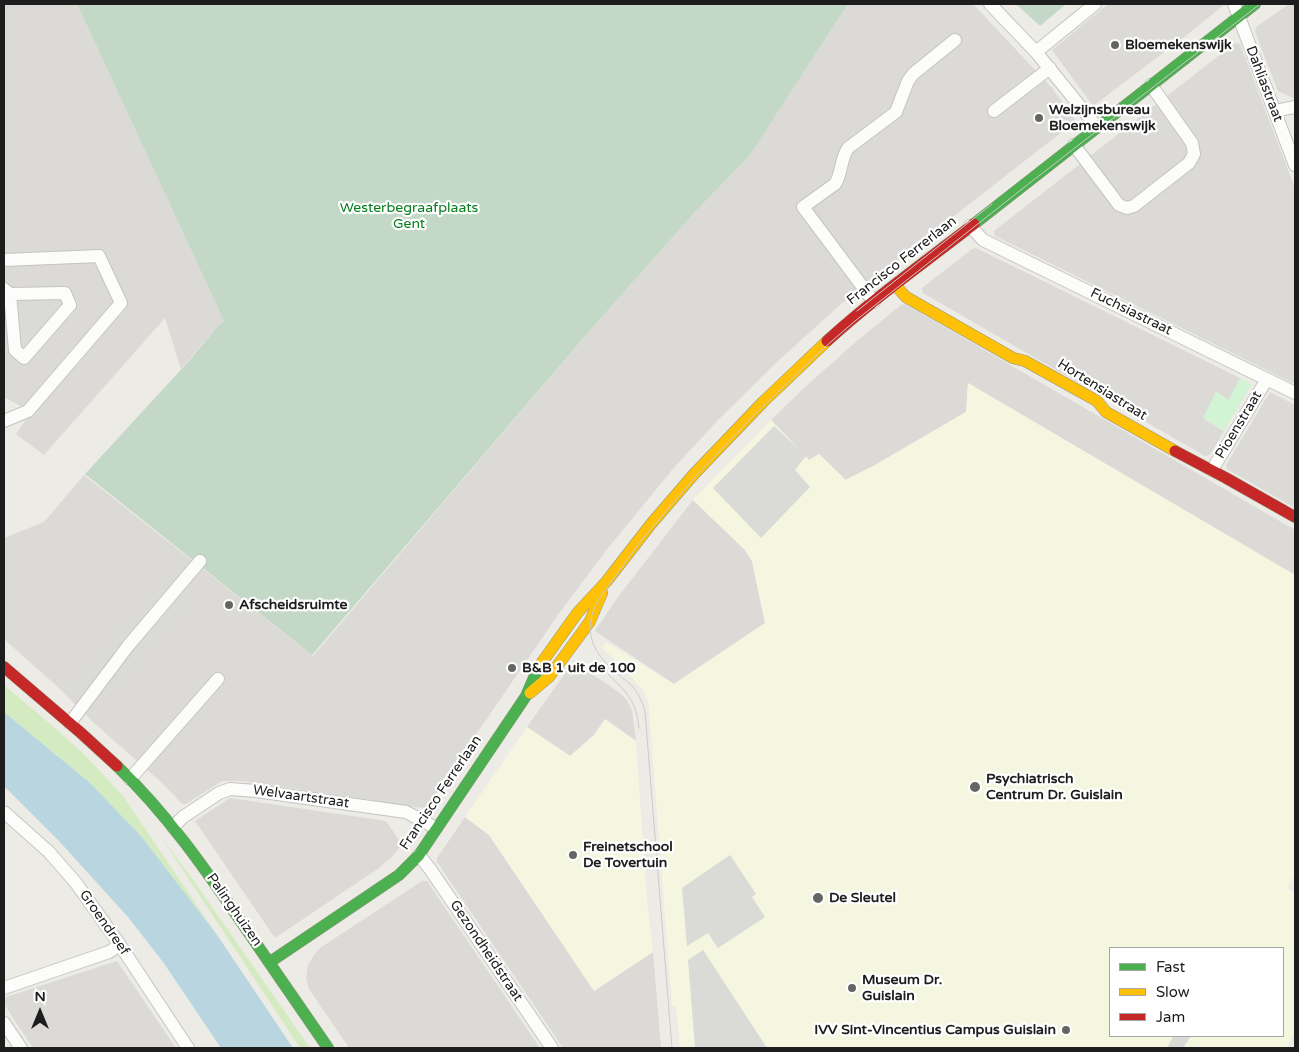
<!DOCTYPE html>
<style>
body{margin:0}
#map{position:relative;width:1299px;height:1052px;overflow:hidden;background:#ecebe5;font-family:"Varela Round",sans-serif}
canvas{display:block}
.frame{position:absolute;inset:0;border:5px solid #1d1d1d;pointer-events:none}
.legend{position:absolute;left:1109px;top:947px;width:175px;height:90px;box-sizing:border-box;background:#fff;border:1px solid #a5a5a5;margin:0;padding:6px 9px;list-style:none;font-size:15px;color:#1d1d1d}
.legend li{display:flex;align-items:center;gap:10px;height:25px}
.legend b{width:25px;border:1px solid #a5a5a5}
.north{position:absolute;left:15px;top:987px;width:50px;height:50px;-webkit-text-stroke:4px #fff;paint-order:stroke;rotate:0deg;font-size:14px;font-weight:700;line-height:20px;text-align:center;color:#1d1d1d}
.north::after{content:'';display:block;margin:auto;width:18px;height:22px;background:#1d1d1d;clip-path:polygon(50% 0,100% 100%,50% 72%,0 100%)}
</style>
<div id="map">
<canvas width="1299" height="1052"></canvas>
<div class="frame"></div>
<ul class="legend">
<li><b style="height:6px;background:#4caf50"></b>Fast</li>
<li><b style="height:6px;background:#ffc107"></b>Slow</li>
<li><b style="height:6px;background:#c62828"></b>Jam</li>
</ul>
<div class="north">N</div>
</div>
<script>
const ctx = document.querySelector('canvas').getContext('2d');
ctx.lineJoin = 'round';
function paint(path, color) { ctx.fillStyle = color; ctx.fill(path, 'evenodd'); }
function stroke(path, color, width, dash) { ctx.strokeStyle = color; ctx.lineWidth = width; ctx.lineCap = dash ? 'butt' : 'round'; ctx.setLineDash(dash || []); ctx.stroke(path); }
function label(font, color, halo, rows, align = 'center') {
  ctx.font = font + ' "Varela Round",sans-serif'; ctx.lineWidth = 4.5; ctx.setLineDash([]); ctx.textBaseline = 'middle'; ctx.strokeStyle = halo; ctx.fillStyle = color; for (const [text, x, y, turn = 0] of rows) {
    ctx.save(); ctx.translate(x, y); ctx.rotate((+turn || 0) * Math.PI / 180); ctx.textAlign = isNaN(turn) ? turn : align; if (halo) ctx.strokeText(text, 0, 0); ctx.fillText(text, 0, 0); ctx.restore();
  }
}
const residential = new Path2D(`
 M4,4h73l147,317 -6,5 -37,43 -16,-51 -121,137 -28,-21 15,-22 -27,-15z
 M848,4h125l79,84 24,33 -235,183 -63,57 -60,59 -46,50 -64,78 -51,68 -131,192 -23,-2v-1l-12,-2 -122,-18 -28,-4h-19l-36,23h-4l-20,-21 -68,-60 -34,-34 -56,-50v-101l40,-16 40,-47 229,181 279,-328 102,-115 56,-58z
 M1108,4h117l-42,34 -90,68 -41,-56z
 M1289,4h6v95l-17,-8 -23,-59 1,-5z
 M1235,43l5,1 55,144v196l-300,-148 -1,-5z
 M976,248l264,130 -11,22 -13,-8 -11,28 19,11 -14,24 -5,1 -282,-163 -1,-5 50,-39z
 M905,304l390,226v45l-327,-192 -2,29 -91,53 -30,15 -26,-26 -10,6 -38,-40 33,-32 54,-48 43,-35z
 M1270,392l25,13v103l-68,-39 -1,-4z
 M693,500l52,50 7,11 13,62 -91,61 -79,-53 23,-34z
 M573,662l34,22 14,10 6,6 5,10 4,31 -31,-22 -11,16 -24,21 -43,-29z
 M230,798l156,23 15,22v3l-10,12 -2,1 -10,9 -104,70 -80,-117z
 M465,817l24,18 105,156 59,-39 8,96h-98l-126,-186v-4z
 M422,881h5l113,167h-191l-40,-59 -3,-10 2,-14 6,-10 6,-7z
 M117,961l59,87h-143l-29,-44 2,-7z`);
const education = new Path2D(`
 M968,383l327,192v300l-8,13 8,5v139l-9,16h-606l-4,-42h-4l-24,-306 -3,-7 -13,-15 -30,-31 4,-5 68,42 91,-61 -13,-62 -7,-11 -52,-50 78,-80 38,40 10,-6 27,26 29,-15 91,-53zM1110,948h173v88h-173z
 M605,719l31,22 11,159 6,52 -59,39 -105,-156 -24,-18 62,-90 43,29 24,-21z`);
const grass = new Path2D(`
 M4,685l51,43 30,27 38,41 94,139 -76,-99 -52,-54 -85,-70z
 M161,837l33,44 116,167h-10z`);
const cemetery = new Path2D(`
 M77,4h771l-98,151 -56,58 -102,115 -280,327 -227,-181 104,-113 29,-35 6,-5z
 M1016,4h50l-26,22z`);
const park = new Path2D(`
 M1240,378l12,6 -28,47 -21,-13 13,-26 13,8z`);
const parking = new Path2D(`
 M65,293l5,12 -46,53 -9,-8 -5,-56z
 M774,426l32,30 -11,14 15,17 -49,51 -48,-50z
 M174,571l7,6 -32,38 -8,-7z
 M174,599l8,8 -75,91 -7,-7z
 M130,622l7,6 -62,71 -7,-7z
 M730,855l26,39 -4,3 13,20 -47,31 -10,-15 -21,13 -5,-58z
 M703,950l64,98h-72l-7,-88z
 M1173,1036h18l-8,12h-16z`);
const water = new Path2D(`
 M4,712l85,70 52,54 76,99 76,113h-72l-58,-86 -35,-45 -69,-76 -55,-55z`);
const street = new Path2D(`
 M990,4l46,48 61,75
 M1234,4l61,161
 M1036,52l59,-48
 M994,111l56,-43
 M1275,111l19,-4 1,1
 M1074,145l45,60 8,3 7,-2 55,-43 5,-9 -2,-11 -41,-58
 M970,226l13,14 312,153
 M4,260l95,-4 22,47 -93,108 -24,10
 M4,289l6,5 55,-1 5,12 -46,53 -9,-8 -5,-56
 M874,302l-71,-95 32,-23c7,-10 5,-24 13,-36l48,-36 12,-31 5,-7 42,-34
 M1212,470l55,-91
 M70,723l58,-77 72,-85
 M130,779l88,-100
 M4,812l45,40 27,31 44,62 68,103
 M173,827l10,-10 36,-24 11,-4 26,2 150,21 30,16
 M419,855l11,14 122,179
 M4,988l105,-36 11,-7
 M4,1023l17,25`);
const fast = new Path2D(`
 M974,224l281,-220
 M117,766c49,47 87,101 125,157 29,42 57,83 86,125
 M270,962l129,-87 20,-20 107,-159 12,-28`);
const slow = new Path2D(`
 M895,285l11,12 107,61 12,3 72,40 9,11 69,39
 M538,668l40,-56 28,-30 45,-58 43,-50 69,-72 64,-61
 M530,693l19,-16 34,-46 7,-10 12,-28`);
const jam = new Path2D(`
 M827,341c46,-42 98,-79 147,-117
 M1175,451l51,27 69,39
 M4,667l77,66 36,33`);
const tram = new Path2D(`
 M857,311l135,-107
 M608,674c19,19 28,26 31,54
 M672,1048l-27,-336c-2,-8 -6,-18 -12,-25 -4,-5 -10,-8 -15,-13 -26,-21 -37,-44 -19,-75l41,-57 56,-66 59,-62 70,-67 30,-26 167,-132 238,-185`);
const markers = [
 [1115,45,5,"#656563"],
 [1039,118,5,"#656563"],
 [229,605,5,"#656563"],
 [512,668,5,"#656563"],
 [975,787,6,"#656563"],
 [573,855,5,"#656563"],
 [818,898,6,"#656563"],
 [852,988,5,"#656563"],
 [1066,1030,5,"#656563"]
];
const poiNames = [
 ["Bloemekenswijk",1125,45],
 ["Welzijnsbureau",1049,110],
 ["Bloemekenswijk",1049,126],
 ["Afscheidsruimte",239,605],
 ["B&B 1 uit de 100",522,668],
 ["Psychiatrisch",986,779],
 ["Centrum Dr. Guislain",986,795],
 ["Freinetschool",583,847],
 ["De Tovertuin",583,863],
 ["De Sleutel",829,898],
 ["Museum Dr.",862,980],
 ["Guislain",862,996],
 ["IVV Sint-Vincentius Campus Guislain",1056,1030,"right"]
];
const streetNames = [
 ["Dahliastraat",1264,84,69],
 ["Francisco Ferrerlaan",902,261,-38],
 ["Fuchsiastraat",1131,312,26],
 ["Hortensiastraat",1102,390,32],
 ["Pioenstraat",1239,425,-59],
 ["Francisco Ferrerlaan",441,793,-56],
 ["Welvaartstraat",301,797,8],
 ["Palinghuizen",234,910,55],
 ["Groendreef",104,923,55],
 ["Gezondheidstraat",486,951,56]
];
const parkNames = [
 ["Westerbegraafplaats",409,208],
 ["Gent",409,224]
];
paint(residential, '#dbdad7');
paint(education, '#f5f6e0');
paint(grass, '#d4ebc2');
paint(cemetery, '#c3d8c6');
paint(park, '#d2f4d4');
paint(parking, '#dadad7');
paint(water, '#b8d5e0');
stroke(street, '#c4c4c1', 14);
stroke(fast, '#92967c', 12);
stroke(slow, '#92967c', 12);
stroke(jam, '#92967c', 12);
stroke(street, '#fcfcfb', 12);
stroke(fast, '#4caf50', 11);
stroke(slow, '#ffc107', 11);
stroke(jam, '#c62828', 11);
stroke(tram, '#cacac9', 1);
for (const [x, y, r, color] of markers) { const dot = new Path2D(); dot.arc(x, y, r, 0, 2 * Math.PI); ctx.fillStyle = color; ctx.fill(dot); stroke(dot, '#fff', 2); }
label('bold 14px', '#1d1d1d', '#fff', poiNames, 'left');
label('14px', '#1d1d1d', '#fff', streetNames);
label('14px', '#077e1c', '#fff', parkNames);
</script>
